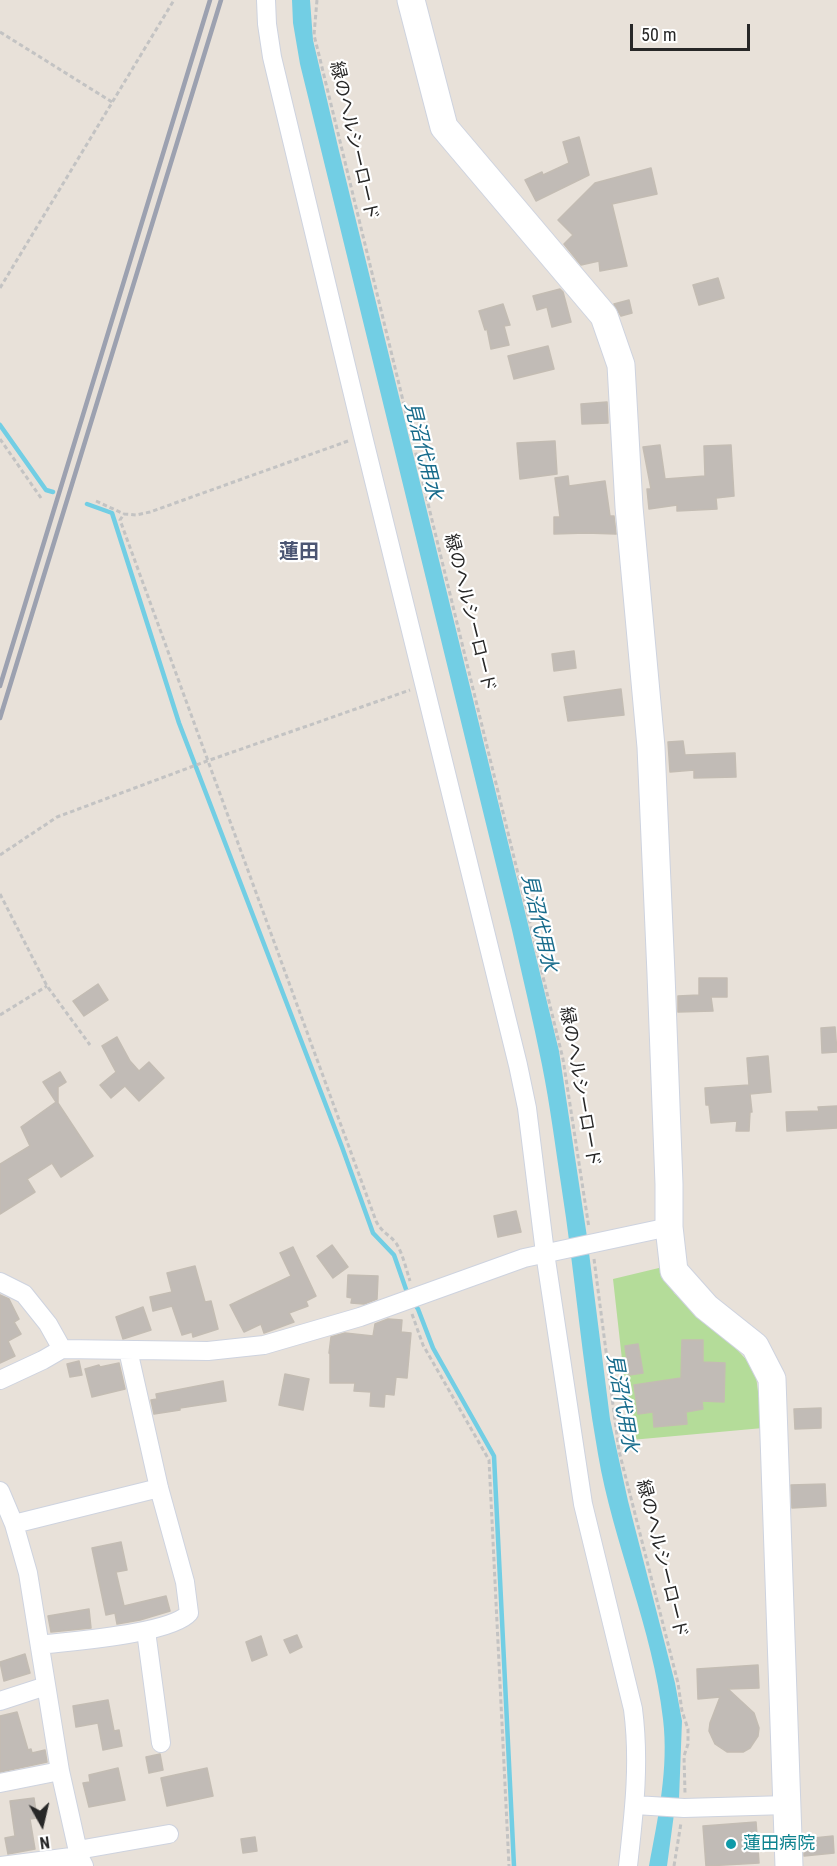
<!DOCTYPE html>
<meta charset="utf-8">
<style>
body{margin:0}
#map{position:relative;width:837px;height:1866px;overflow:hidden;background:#e8e1d9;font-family:"Roboto Condensed",sans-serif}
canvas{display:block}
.north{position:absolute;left:12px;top:1794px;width:60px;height:60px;-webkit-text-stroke:4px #fff;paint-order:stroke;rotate:172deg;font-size:16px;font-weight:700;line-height:24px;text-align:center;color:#272727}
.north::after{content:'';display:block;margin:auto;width:21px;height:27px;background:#272727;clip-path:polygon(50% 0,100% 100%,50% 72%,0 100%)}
.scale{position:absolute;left:630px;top:24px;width:120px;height:27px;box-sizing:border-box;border:3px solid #272727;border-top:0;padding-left:8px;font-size:18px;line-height:21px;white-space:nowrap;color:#272727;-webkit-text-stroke:4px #fff;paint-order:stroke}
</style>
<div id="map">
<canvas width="837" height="1866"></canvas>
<div class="north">N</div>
<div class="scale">50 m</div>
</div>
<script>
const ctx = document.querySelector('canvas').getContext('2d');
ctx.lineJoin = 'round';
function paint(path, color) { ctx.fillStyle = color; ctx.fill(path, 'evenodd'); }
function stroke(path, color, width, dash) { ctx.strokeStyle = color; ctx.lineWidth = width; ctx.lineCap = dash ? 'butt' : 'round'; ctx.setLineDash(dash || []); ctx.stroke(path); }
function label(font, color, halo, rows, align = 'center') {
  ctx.font = font + ' "Roboto Condensed","Noto Sans JP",sans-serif'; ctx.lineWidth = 4.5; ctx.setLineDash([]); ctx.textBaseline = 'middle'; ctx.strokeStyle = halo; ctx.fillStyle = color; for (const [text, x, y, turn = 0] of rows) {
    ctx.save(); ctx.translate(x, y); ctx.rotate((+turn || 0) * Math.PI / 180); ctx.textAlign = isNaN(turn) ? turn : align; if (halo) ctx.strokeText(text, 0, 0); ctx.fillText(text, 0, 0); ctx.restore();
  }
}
const green = new Path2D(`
 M663,1267l11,26 55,48 26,28 8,59 -132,12 -18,-161z`);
const water = new Path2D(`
 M292,0h18l3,40 26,111 220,900 28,186 23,182 18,82 47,182 7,38 -3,78 -5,15 -7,52h-18c9,-48 20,-98 14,-147 -10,-90 -50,-176 -65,-265 -16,-90 -23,-181 -37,-270 -6,-40 -11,-79 -19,-119 -9,-45 -20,-90 -30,-135l-212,-866 -7,-41z`);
const stream = new Path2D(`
 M0,425l46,65 7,2
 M87,504l25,9 67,210 163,424 31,86 21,22 14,40
 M413,1302l5,7 15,39 61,108 20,410`);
const building = new Path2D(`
 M579,137l10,38 -53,26 -11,-21 17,-8 1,3 26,-12 -6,-21z
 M651,168l6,26 -45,10 15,62 -27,5 -1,-10 -18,4 -17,-21 9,-9 -15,-15 37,-37z
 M718,278l6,20 -25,7 -6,-20z
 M560,289l3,3 8,30 -19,5 -5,-20 -10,3 -4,-14z
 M629,300l3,13 -11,3 -7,-12z
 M503,304l7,21 -6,1 5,19 -18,4 -4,-20 -2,1 -6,-19z
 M548,346l6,23 -40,10 -6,-23z
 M607,402l1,21 -26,1 -1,-20z
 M555,441l2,33 -37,5 -3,-36z
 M660,445l5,34 40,-3 -1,-30 27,-1 3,51 -18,2 1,11 -40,2v-6l-28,4 -2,-20h4l-8,-42z
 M568,476l1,10 36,-5 5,35h4l2,18 -30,-1 -32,1v-17h6l-5,-39z
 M574,651l2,17 -22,3 -2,-17z
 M621,689l3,26 -56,6 -4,-24z
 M683,741l2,14 50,-2 1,24 -42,1v-8l-24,2 -2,-30z
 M699,978h28v19h-16l2,14 -35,1v-16l21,-1z
 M98,984l10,16 -24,16 -11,-15z
 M835,1027l2,25 -15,1 -1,-25z
 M117,1037l13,24 9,10 10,-9 15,16 -25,23 -14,-15 -14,12 -11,-13 16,-13 -14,-26z
 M768,1056l3,36 -21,2 2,18h-2l-1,19h-13l1,-10 -26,2 -2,-18h-3l-1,-17 44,-3 -2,-27z
 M60,1072l6,10 -8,5v16l35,53 -32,21 -9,-14 -25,16 8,13 -35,22v-50l30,-18 -9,-19 35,-25 -13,-20z
 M837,1106v22l-50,3 -1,-19 33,-1 -1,-4z
 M516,1211l5,21 -23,5 -4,-21z
 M332,1245l16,22 -15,11 -16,-22z
 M293,1247l23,49 -10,5 2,5 -19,7 5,9 -30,11 -3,-9 -17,8 -14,-27 61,-29 -11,-23z
 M195,1266l10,36 6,-1 7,28 -25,8 -1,-5 -10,3 -10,-29 -19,5 -3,-14 22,-5 -5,-19z
 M348,1275l30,1 -1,23 -13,5 -13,-1 1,-5 -5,-1z
 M0,1295l9,4 10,20 -5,3 7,12 -13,7 7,15 -15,7z
 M143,1307l8,23 -28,9 -7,-22z
 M388,1319l14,1 -1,12 10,1 -4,45 -11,-1 -2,18 -9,-1 -1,13 -14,-1 1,-14 -17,-1 1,-8h-25v-29l-1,-1 2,-16 14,-4 28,3 2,-12z
 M682,1340h21v22l22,1 -1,39 -22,-1 1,8 -17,3 1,12 -33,3 -1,-15 -15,2 -4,-29 47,-7z
 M638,1344l5,29 -14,2 -4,-29z
 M79,1361l3,14 -12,2 -3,-13z
 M119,1363l6,26 -33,8 -7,-28 14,-4 1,2z
 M285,1374l24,5 -6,31 -24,-5z
 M223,1381l3,20 -46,7v2l-26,4 -3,-14 6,-1 -1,-5z
 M821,1408v20l-26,1 -1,-20z
 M825,1484l1,22 -34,2 -1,-23z
 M121,1542l6,28 -11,2 8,34 42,-10 4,15 -30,9 -23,4 -2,-11 -9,2 -14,-67z
 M89,1609l2,19 -40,4 -3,-16z
 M297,1635l5,12 -12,6 -6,-13z
 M261,1636l6,19 -15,6 -6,-19z
 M25,1654l5,19 -26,8 -4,-19z
 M758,1665l1,23 -31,1 26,24 5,15 -1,8 -8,12 -7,4h-16l-12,-8 -6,-13 1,-8 10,-26 -22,2 -1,-30z
 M108,1700l6,31 5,-1 3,16 -19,4 -5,-27 -22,4 -3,-21z
 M17,1712l11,38 3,-1 1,4 13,-3 2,12 -47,10v-56z
 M160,1754l3,16 -14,3 -3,-16z
 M118,1768l7,32 -36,7 -6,-24 7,-1 -1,-7z
 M207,1768l6,28 -46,10 -6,-28z
 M34,1798l3,20 -7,1 5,30 -27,5 -3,-16 10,-2 -5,-35z
 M756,1822l3,41 -53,3 -3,-40z
 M833,1836l1,17 -30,3v-17z
 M255,1837l2,14 -14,2 -2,-14z`);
const path = new Path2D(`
 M317,0l-3,35 6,24 243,1000 26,169
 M0,32l112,70
 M0,288l174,-288
 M0,439l41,59
 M348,441l-198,71 -14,3 -12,-1 -4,6 256,701c6,12 13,13 20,22 7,11 10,26 14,38
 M96,501l28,13
 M0,855l57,-38 150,-56 203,-71
 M0,894l47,92 43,59
 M0,1015l47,-29
 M594,1259l25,192 59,232 4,28 6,18v15l-4,12 1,37
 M412,1314l11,31 66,115 20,406
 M674,1866l7,-43`);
const street = new Path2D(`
 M266,0l1,24 5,33 91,379 155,629 9,43 18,145 38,251 50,205c7,54 1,103 -5,157
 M0,1282l24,12 24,30 14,25
 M0,1380l43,-20 19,-11 146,2 56,-6 96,-28 164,-59 145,-31
 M0,1491l14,33 14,49 32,198 19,85 5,10
 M14,1524l145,-36
 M146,1631l15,112
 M40,1645c31,-4 131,-11 149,-32l-4,-31 -26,-94 -31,-138
 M0,1701l46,-15
 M0,1783l60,-12
 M635,1805l49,3 103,-3
 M78,1850l91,-16
 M1,1866l78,-10`);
const secondary = new Path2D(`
 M411,0l33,127 160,189 17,49 8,142 22,240 10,227 8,210v43l5,44 32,36 49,39 17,33 17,487`);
const rail = new Path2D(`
 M0,686l210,-686
 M0,718l221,-718`);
const markers = [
 [731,1844,6,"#0f9aa8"]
];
const streetNames = [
 ["緑のヘルシーロード",353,141,77],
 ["緑のヘルシーロード",469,613,76],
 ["緑のヘルシーロード",579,1087,80],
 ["緑のヘルシーロード",661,1559,76]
];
const cultureNames = [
 ["蓮田病院",743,1844]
];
const waterNames = [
 ["見沼代用水",422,451,76],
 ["見沼代用水",538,923,77],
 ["見沼代用水",621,1403,80]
];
const neighbourhoodNames = [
 ["蓮田",299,553]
];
paint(green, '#b4dc99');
paint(water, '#72cee4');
stroke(stream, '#72cee4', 4.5);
paint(building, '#c1bbb6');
stroke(building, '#c3bcb3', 1.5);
stroke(street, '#ced3df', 20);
stroke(secondary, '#ced3df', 29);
stroke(path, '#c3c3c3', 3, [4.5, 3]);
stroke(street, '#fff', 18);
stroke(secondary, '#fff', 27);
stroke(rail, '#9ca1b0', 4.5);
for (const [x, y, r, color] of markers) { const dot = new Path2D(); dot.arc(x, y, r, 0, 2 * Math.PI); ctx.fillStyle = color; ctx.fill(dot); stroke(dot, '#fff', 2); }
label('18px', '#272727', '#fff', streetNames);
label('18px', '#0d838f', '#fff', cultureNames, 'left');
label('italic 20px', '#176b8b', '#fff', waterNames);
label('bold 20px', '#4b5573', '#fff', neighbourhoodNames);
</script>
